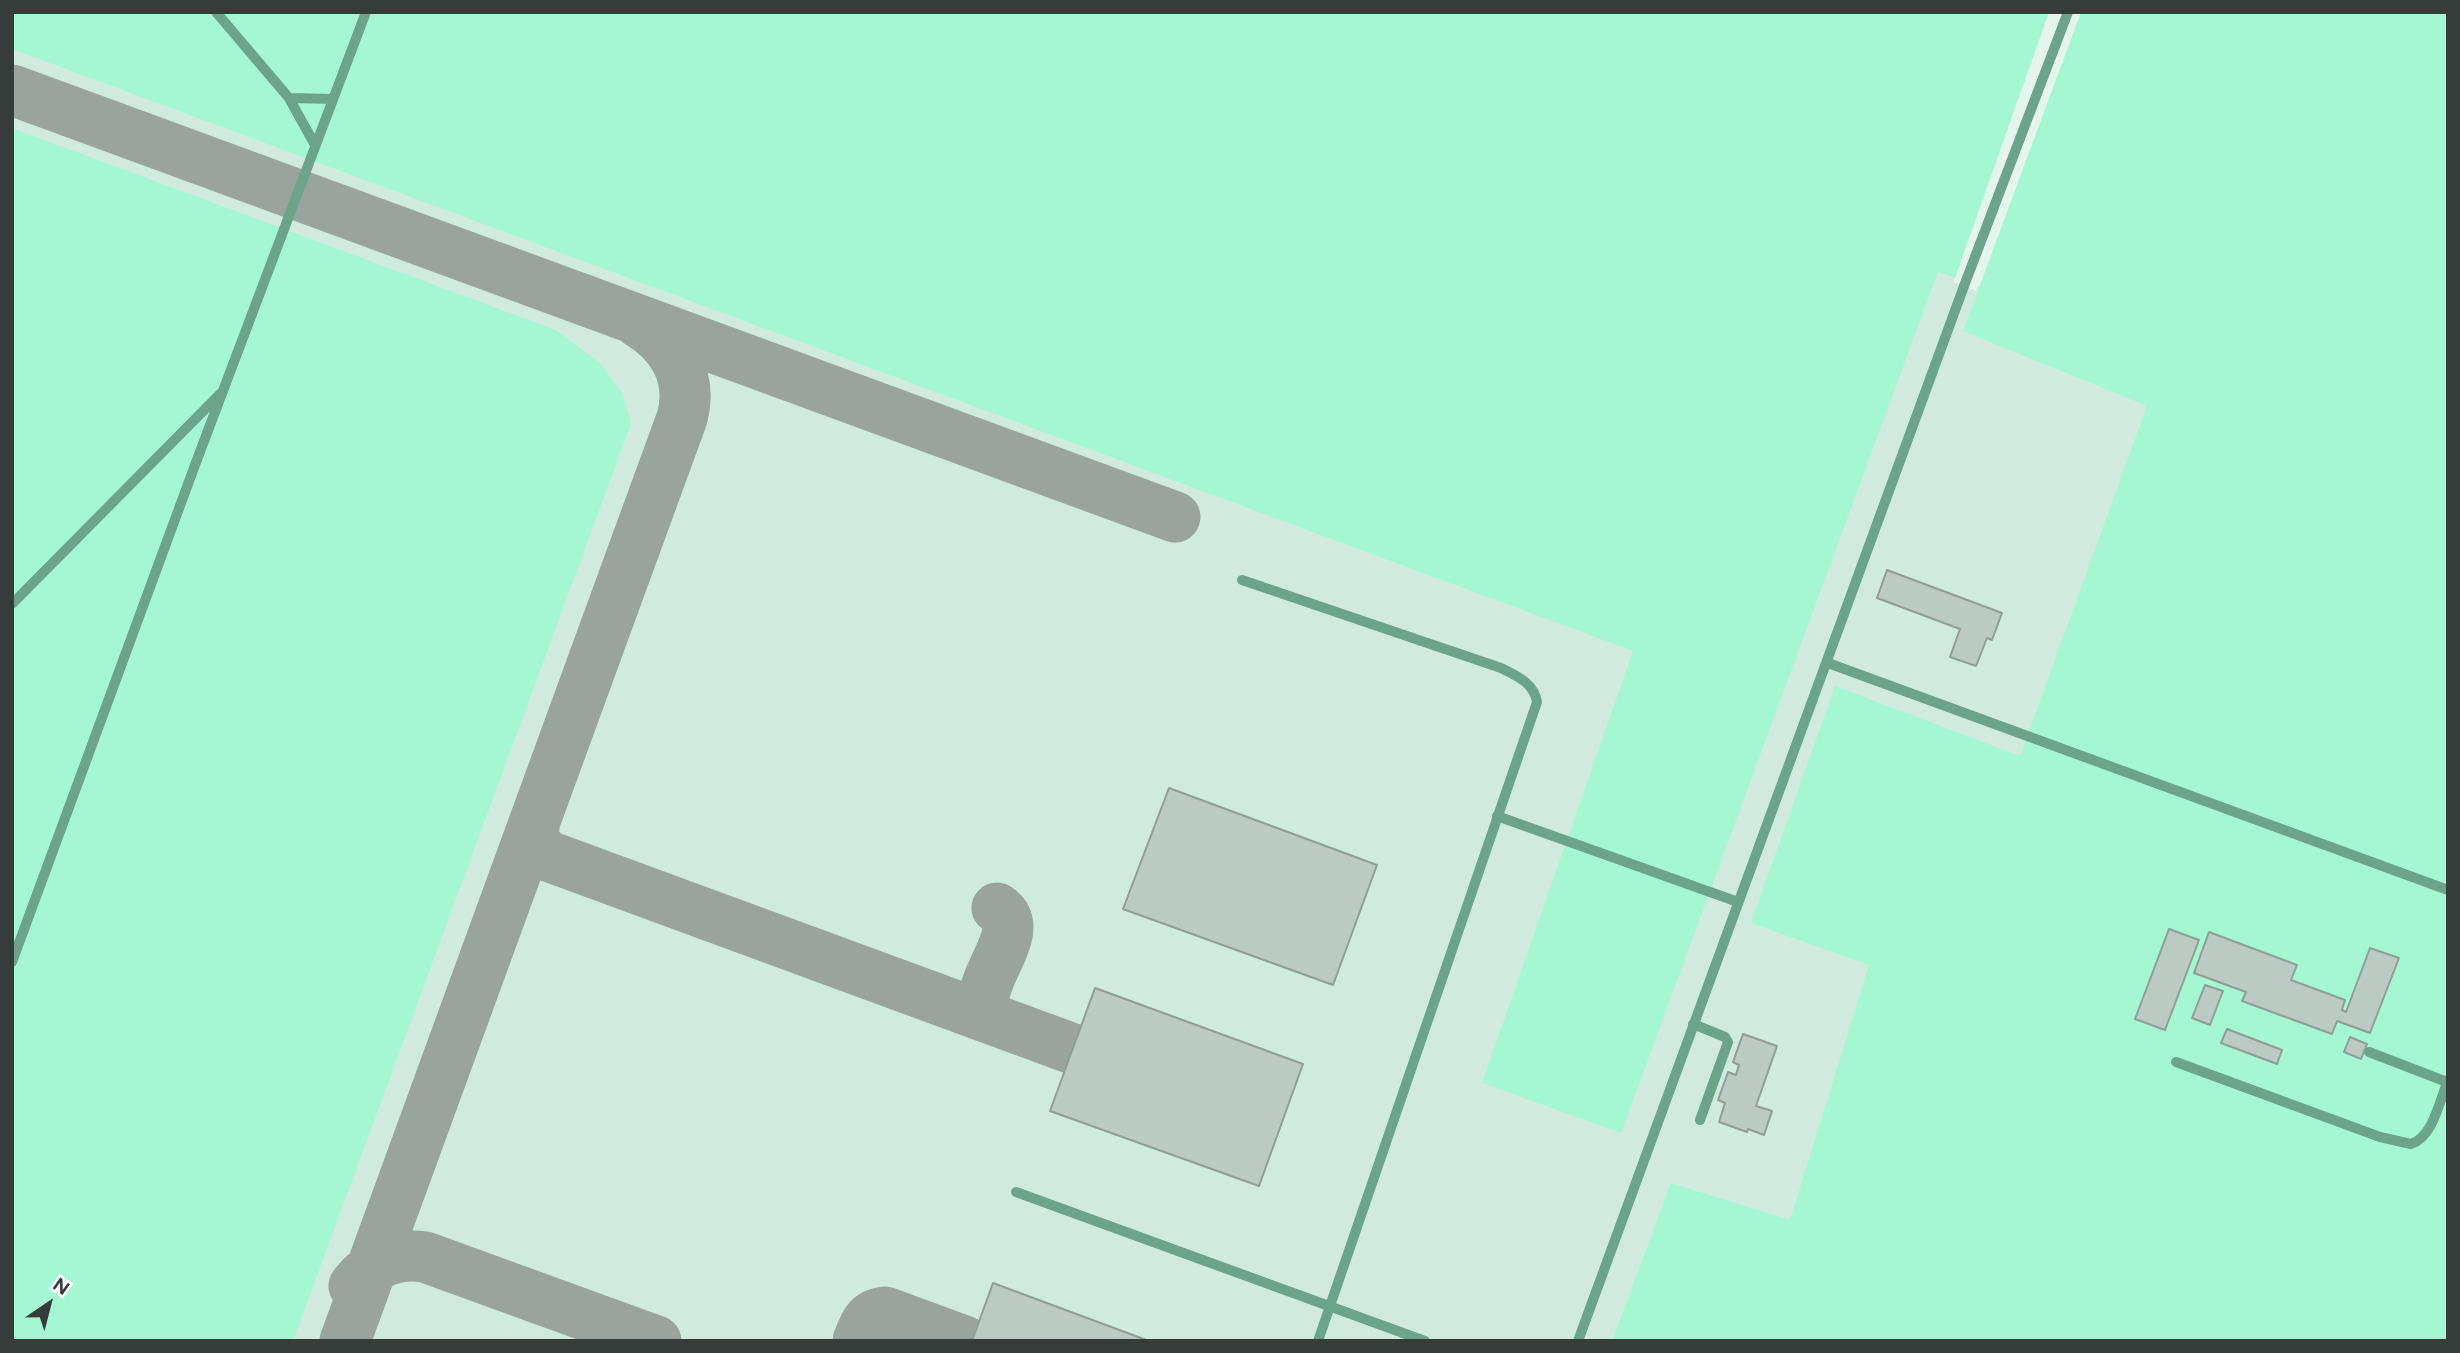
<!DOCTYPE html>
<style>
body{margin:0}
#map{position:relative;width:2460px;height:1353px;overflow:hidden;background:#e4f5ec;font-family:Figtree,sans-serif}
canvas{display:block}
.frame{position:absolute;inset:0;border:14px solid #363c39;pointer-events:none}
.north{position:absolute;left:14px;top:1269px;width:70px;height:70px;-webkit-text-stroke:5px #fff;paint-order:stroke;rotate:35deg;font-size:19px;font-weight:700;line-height:28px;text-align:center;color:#363c39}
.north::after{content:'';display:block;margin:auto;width:24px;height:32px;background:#363c39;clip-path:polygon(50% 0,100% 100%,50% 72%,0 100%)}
</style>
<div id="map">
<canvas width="2460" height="1353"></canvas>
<div class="frame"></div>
<div class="north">N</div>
</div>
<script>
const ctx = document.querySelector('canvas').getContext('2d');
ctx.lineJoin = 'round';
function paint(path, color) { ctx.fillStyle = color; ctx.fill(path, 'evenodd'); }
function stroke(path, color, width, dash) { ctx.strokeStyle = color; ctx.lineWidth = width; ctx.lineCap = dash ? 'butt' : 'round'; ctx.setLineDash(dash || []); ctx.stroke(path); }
const built = new Path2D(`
 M12,12l1886,245 57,21 -2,4 23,9 2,-5 309,114 161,941h-2436z`);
const green = new Path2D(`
 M12,12h2037l-94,266 -17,-6 -317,861 -139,-50 151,-432 -1621,-602z
 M2081,12h367v1329h-836l59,-158 119,37 79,-255 -118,-42 84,-237 185,70 127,-350 -184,-75z
 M12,128l544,202 44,33 23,31 8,30 -338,917h-281z`);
const taxiway = new Path2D(`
 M12,90l1163,427
 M535,821c-3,15 0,26 13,35l525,193
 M996,1020c-41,-25 40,-87 1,-112
 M354,1286c17,-23 43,-33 71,-29l231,84
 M345,1341l337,-923c11,-40 -9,-76 -44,-96
 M858,1341c6,-16 9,-27 27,-29l79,29`);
const building = new Path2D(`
 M1887,570l115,43 -10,27 -5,-2 -11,28 -26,-9 10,-28 -83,-31z
 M1169,788l208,77 -44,120 -210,-76z
 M2169,929l30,11 -34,90 -30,-11z
 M2209,932l88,33 -6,15 54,20 -3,10 4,2 24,-64 29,10 -29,75 -33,-12 -5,13 -90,-33 4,-9 -52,-19z
 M2205,985l18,6 -13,34 -18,-7z
 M1095,988l208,76 -44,122 -209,-75z
 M2227,1029l55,21 -5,14 -56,-21z
 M1743,1034l34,12 -21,60 16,5 -8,24 -16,-6 -1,3 -28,-10 6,-19 -7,-3 10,-28 8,3 3,-10 -6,-3z
 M2350,1037l17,7 -6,15 -17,-7z
 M993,1283l156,58h-177z`);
const service = new Path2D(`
 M216,12l73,86 26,47
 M289,98l44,1
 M1242,580l259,88c16,8 33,15 36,34l-219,639
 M12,604l209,-211
 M1828,663l620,227
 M1497,816l241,86
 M12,962l183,-497 171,-453
 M1693,1024l32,13 3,5 -28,78
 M2369,1052l78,30
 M2176,1062l204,75 31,7c22,-7 29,-44 37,-64
 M1016,1192l409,149
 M1578,1341l386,-1055 104,-274`);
paint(built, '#d1eade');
paint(green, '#a5f7d3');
stroke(taxiway, '#98a49d', 51);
paint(building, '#bbcbc3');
stroke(building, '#8f9f97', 2);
stroke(service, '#6ca38b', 10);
</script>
